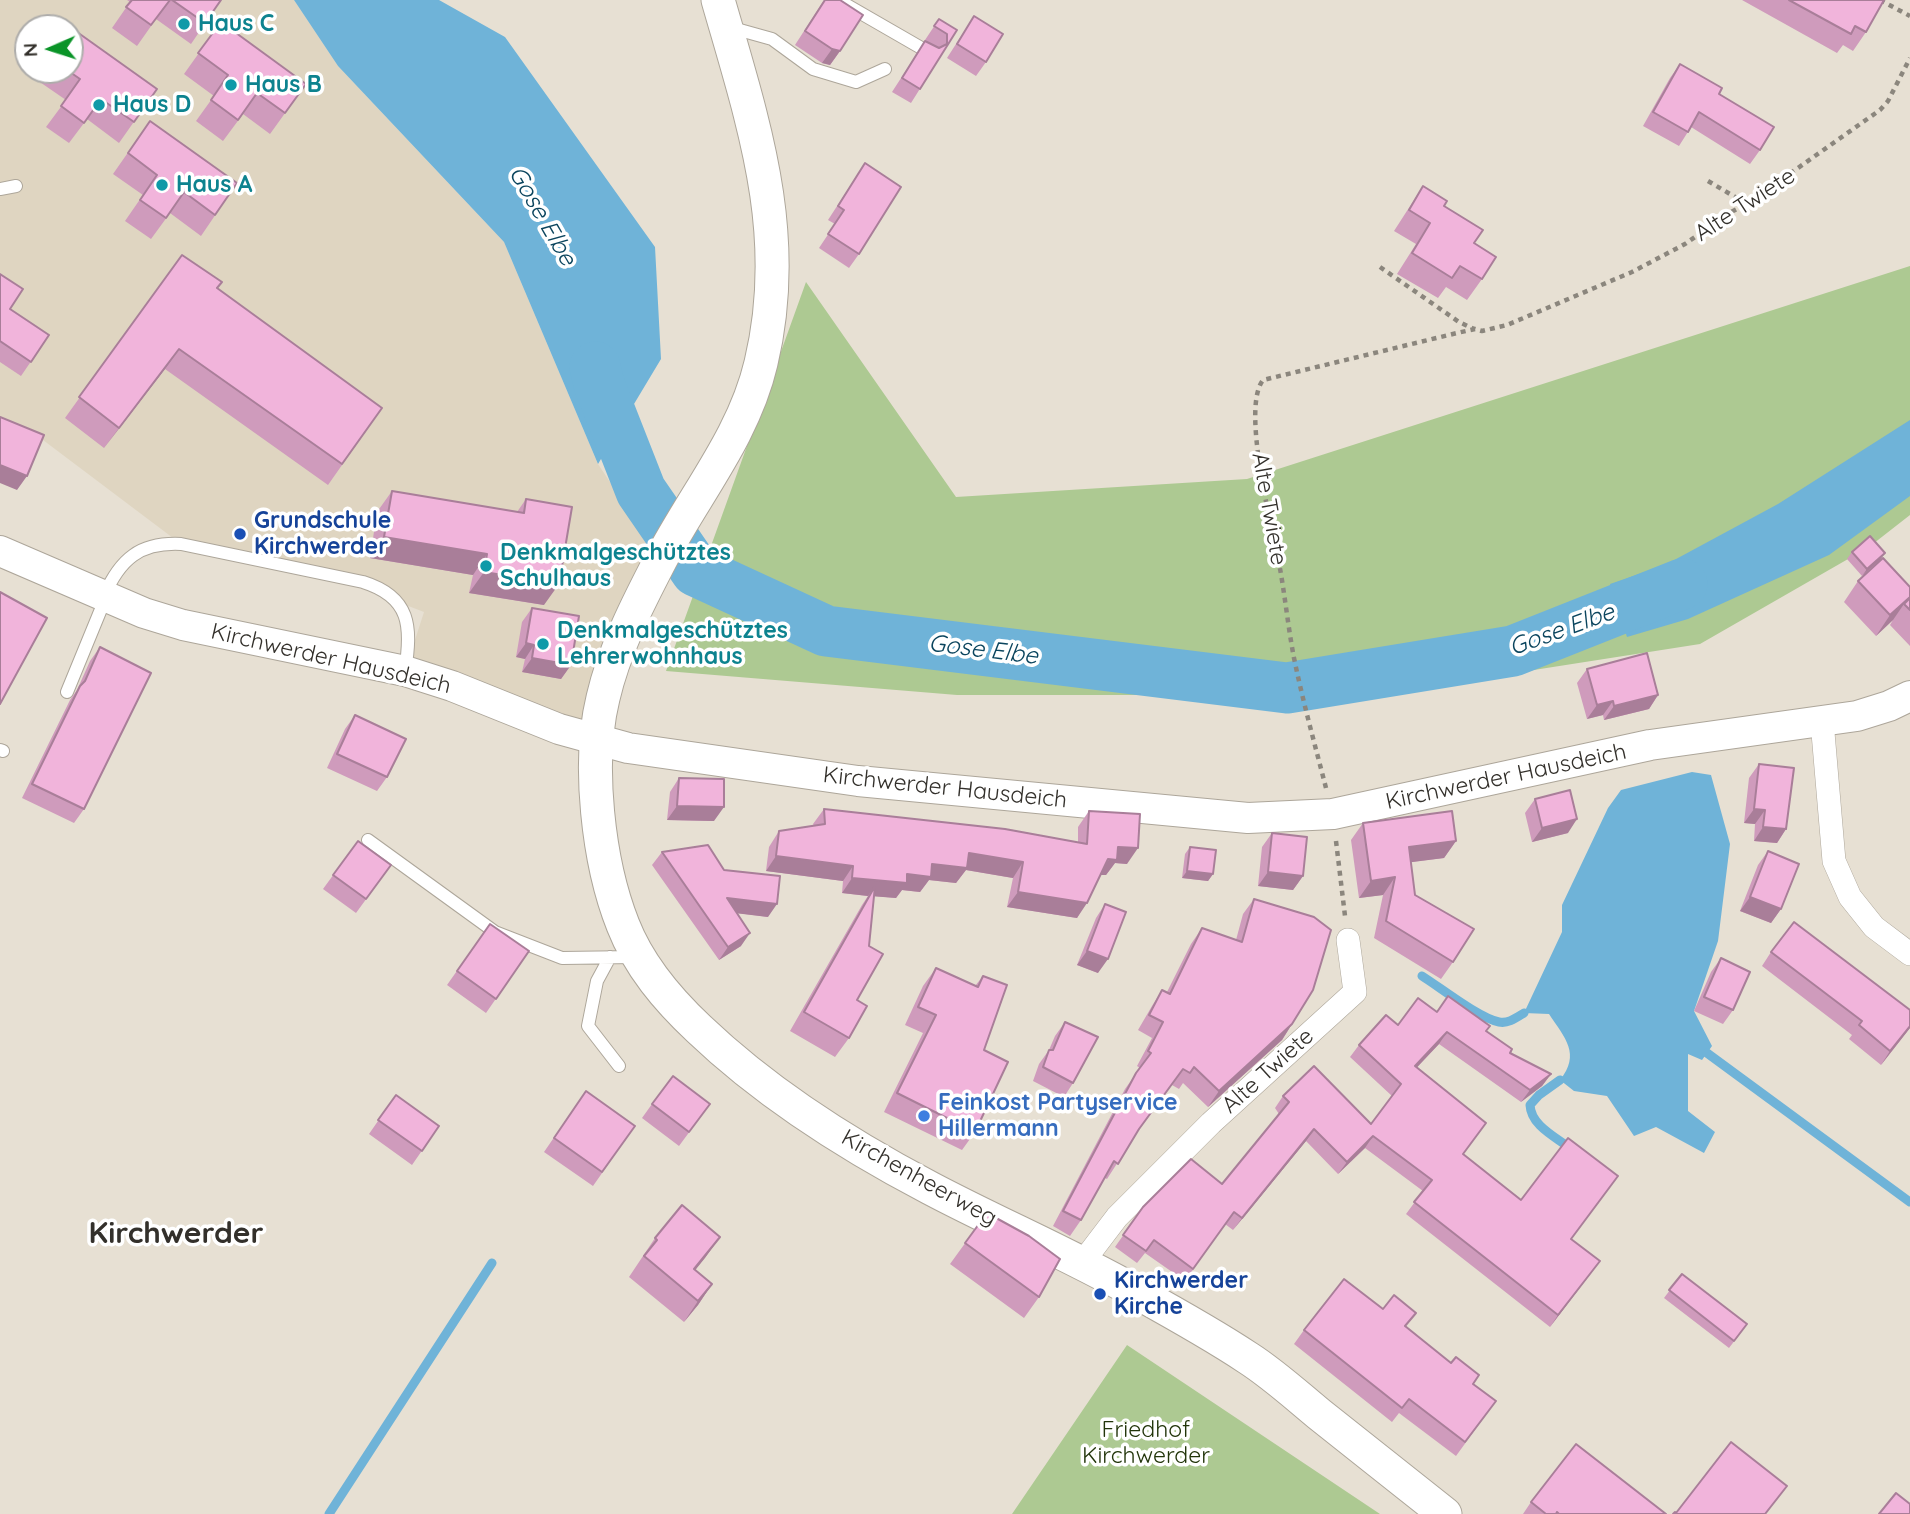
<!DOCTYPE html>
<meta charset="utf-8">
<style>
body{margin:0}
#map{position:relative;width:1910px;height:1514px;overflow:hidden;background:#e7e0d3;font-family:Quicksand,sans-serif}
canvas{display:block}
.north{position:absolute;left:14px;top:14px;width:70px;height:70px;box-sizing:border-box;background:#fff;border:2px solid #adacaa;border-radius:50%;rotate:267deg;font-size:19px;font-weight:700;line-height:28px;text-align:center;color:#33302b}
.north::after{content:'';display:block;margin:auto;width:24px;height:32px;background:#0a9428;clip-path:polygon(50% 0,100% 100%,50% 72%,0 100%)}
</style>
<div id="map">
<canvas width="1910" height="1514"></canvas>
<div class="north">N</div>
</div>
<script>
const ctx = document.querySelector('canvas').getContext('2d');
ctx.lineJoin = 'round';
function paint(path, color) { ctx.fillStyle = color; ctx.fill(path, 'evenodd'); }
function stroke(path, color, width, dash) { ctx.strokeStyle = color; ctx.lineWidth = width; ctx.lineCap = dash ? 'butt' : 'round'; ctx.setLineDash(dash || []); ctx.stroke(path); }
function label(font, color, halo, rows, align = 'center') {
  ctx.font = font + ' Quicksand,sans-serif'; ctx.lineWidth = 7; ctx.setLineDash([]); ctx.textBaseline = 'middle'; ctx.strokeStyle = halo; ctx.fillStyle = color; for (const [text, x, y, turn = 0] of rows) {
    ctx.save(); ctx.translate(x, y); ctx.rotate((+turn || 0) * Math.PI / 180); ctx.textAlign = isNaN(turn) ? turn : align; if (halo) ctx.strokeText(text, 0, 0); ctx.fillText(text, 0, 0); ctx.restore();
  }
}
const built = new Path2D(`
 M0,0h294l44,66 166,176 94,222 63,95 -66,181 -190,-69 19,-59 -99,-38 -144,-30 -138,-104 -43,-21zM28,28h42v42h-42z`);
const green = new Path2D(`
 M1910,266v249l-41,32 -169,97 -326,51h-417l-291,-24 140,-389 150,215 291,-18z
 M1127,1345l253,169h-368z`);
const water = new Path2D(`
 M294,0h145l66,37 150,210 6,112 -63,105 -94,-222 -166,-176z
 M1910,420v76l-81,59 -141,64 -61,18 -17,-53 55,-19 113,-61z
 M1692,772l19,3 19,69 -12,97 -24,70 18,35 -10,14 -14,-6v57l27,21 -11,21 -48,-26 -22,9 -27,-40 -33,-5 -14,-11c21,-26 5,-42 -11,-66l-25,-1 38,-81v-27l46,-97 13,-18z`);
const stream = new Path2D(`
 M1422,976c19,12 57,42 77,46 9,2 17,-4 25,-9
 M1707,1053l203,149
 M1560,1080l-21,15 -9,10c1,21 26,32 41,44
 M329,1514l163,-251`);
const river = new Path2D(`
 M595,367l4,17 42,107 55,80 130,60 461,57 226,-37 169,-67`);
const path = new Path2D(`
 M1880,0l30,16
 M1708,181l39,23
 M1380,267l79,55 15,7
 M1326,788c-11,-43 -23,-86 -32,-130 -6,-31 -9,-63 -15,-95 -7,-36 -38,-155 -16,-183l194,-47 18,-4 7,2 25,-6 125,-53 53,-28 44,-31 18,-9 133,-94 8,-9 22,-43
 M1336,841l9,75`);
const service = new Path2D(`
 M838,0l92,53
 M729,27l43,12 41,30 43,13 29,-13
 M0,189l16,-3
 M104,596c16,-37 36,-54 77,-52l182,38c48,15 49,45 42,89
 M67,692l39,-95
 M0,750l3,1
 M368,840l127,92 67,26 73,-1
 M610,957l-13,24 -9,45 31,40`);
const minor = new Path2D(`
 M1822,721l12,140 16,36 24,30 36,27
 M1082,1263l35,-46 94,-94 144,-131 -7,-52`);
const tertiary = new Path2D(`
 M0,551l144,62 39,12 222,46 47,15 107,43 69,19 230,33 390,37 85,-4 317,-69 207,-29 32,-10 21,-10`);
const secondary = new Path2D(`
 M718,0c35,122 74,234 43,363 -17,73 -66,131 -100,196 -23,44 -47,91 -58,139 -16,65 -5,164 20,227 16,41 44,74 76,104 67,64 149,116 231,159 68,36 139,66 206,104 38,21 76,42 112,66 25,16 48,37 71,56 42,33 84,67 126,100`);
const wall = new Path2D(`
 M127,0h94l-30,44 -35,-25 -19,27 -25,-18 18,-26z
 M824,0l16,51 -10,14 -8,-2 -27,-18z
 M1742,0h142l-18,32 -13,19 -10,-6 -6,8z
 M974,16l12,46 -10,14 -29,-18z
 M939,19l18,11 -46,73 -19,-11 33,-51 3,1 -3,-2z
 M221,22l85,62 -36,50 -27,-20 -20,27 -27,-20 18,-25 -30,-22z
 M1680,64l39,30 41,56 -10,14 -59,-37 -12,19 -36,-20 27,-48z
 M40,70h30l87,19 -38,54 -32,-24 -18,24 -23,-16 20,-27 -32,-22z
 M150,121l87,62 -36,53 -31,-23 -19,26 -26,-18 18,-26 -30,-21z
 M865,163l-6,91 -10,14 -30,-20 16,-24 -7,-4z
 M1423,186l21,20 30,37 8,36 -15,21 -21,-13 -8,11 -41,-24 19,-30 -22,-13z
 M182,255l35,33 165,120 -54,77 -163,-116 -61,79 -39,-30z
 M0,274l10,35 39,26 -28,41 -21,-14z
 M392,491l125,21 9,-13 18,106 -75,-12 4,-18 -103,-17 7,-46z
 M1852,552l28,8 -18,16 -15,-17z
 M1858,581l52,6v59l-20,-21 3,-5 -17,16 -32,-34z
 M532,608l39,57 -10,14 -39,-7 3,-13 -9,-2 6,-35z
 M100,647l-16,162 -10,14 -52,-25 48,-98 7,-10 13,-29z
 M1587,669l71,26 -9,14 -45,11 -1,-5 -16,4 -10,-36z
 M355,715l32,62 -10,14 -50,-23 18,-39z
 M1759,764l27,65 -9,14 -23,-2 1,-17 -11,-1 5,-45z
 M679,778l35,43 -47,-1 3,-28z
 M1535,799l33,34 -36,9 -7,-29z
 M824,809l254,33v-15l11,-16 38,53 -12,-1 -9,12h-5l-24,43 -70,-11 6,-29 -47,-8 -10,13 -27,-3 -9,12 -18,-2 -6,8 -22,-2 -17,104 -8,38 -14,19 -45,-26 72,-126 6,-9 -26,-3 1,-12 -77,-10 3,-24 10,-16 35,-5 -1,-2z
 M1363,823l93,18 -12,17 -33,4 4,33 38,67 -12,17 -67,-41 9,-43 -24,3 -8,-58z
 M1272,833l31,43 -10,14 -35,-4 4,-39z
 M358,841l33,24 -35,48 -33,-24z
 M1190,847l23,27 -5,7 -26,-3 3,-24z
 M1768,851l13,58 -10,14 -31,-12 18,-46z
 M662,852l62,18 44,47 -31,-4 4,33 -22,14 -67,-95z
 M1254,899l38,125 -10,16 -74,67 -25,-24 -4,6 -7,-4 -36,49 -29,45 -2,-1 -24,42 -11,16 -17,-10 72,-137 15,-21 -3,-2 15,-28 -14,-8 14,-24 10,-16 5,2 24,-48 11,-16 34,12 7,-26z
 M1105,904l-7,69 -21,-8 19,-47z
 M490,924l39,27 -43,62 -39,-28z
 M1771,952l139,76 -29,37 -32,-26 3,-4 -90,-69z
 M1721,958l12,52 -10,14 -29,-13 17,-39z
 M936,968l39,18 8,-10 1,74 -9,82 -13,18 -78,-38 39,-79 -18,-8 18,-39z
 M1437,1012l49,19 24,22 41,21 -9,12 -21,16 -82,-58 -22,23 69,56 -23,31 137,107 -50,66 -144,-113 17,-23 -58,-43 -27,26 -32,-33 -73,89 -8,-6 -40,57 -40,-28 -8,10 -22,-16 28,-40 79,-23 57,-70 -4,-6 8,-12 88,28 21,-28 -42,-39 9,-12 39,-20z
 M1065,1022l8,61 -9,14 -31,-16 6,-17 10,-14 6,-14z
 M586,1091l49,35 -42,60 -49,-34z
 M396,1095l43,31 -27,39 -43,-31z
 M652,1104h58l-31,42 -37,-28z
 M987,1213l52,84 -15,21 -74,-54z
 M720,1237l-25,33 17,14 -14,21 -14,17 -55,-45 26,-39z
 M1682,1274l60,57 -13,17 -65,-50z
 M1406,1327l67,57 23,17 -40,55 -57,-43 -7,9 -98,-78 10,-14z
 M1531,1502l135,12h-143z`);
const shadedWall = new Path2D(`
 M832,49l8,2 -10,14 -8,-2z
 M179,349l-14,20 -61,79 15,-20z
 M0,465l27,11 -10,14 -17,-7z
 M384,537l103,17 -14,21 -103,-17z
 M1885,553l-5,7 -18,16 5,-7z
 M484,572l75,12 -15,21 -75,-12z
 M1910,597v2l-6,5 -11,16 -17,16 14,-21z
 M526,643l8,2 -9,14 -9,-2z
 M532,658l39,7 -10,14 -39,-7z
 M1658,695l-9,14 -45,11 10,-14z
 M1613,701l-10,14 -16,4 10,-14z
 M677,806l47,1 -10,14 -47,-1z
 M1754,809l11,1 -10,14 -11,-1z
 M1577,819l-9,14 -36,9 10,-14z
 M1763,827l23,2 -9,14 -23,-2z
 M1456,841l-12,17 -47,6 12,-17z
 M1118,847l20,1 -11,16 -12,-1 -9,12h-8z
 M969,853l54,9 -10,16 -47,-8 -10,13 -27,-3 -9,12 -18,-2 -6,8 -26,-2 5,-10 -7,10 -26,-3 10,-15 55,-4 25,-10z
 M776,856l77,10 -10,15 -77,-10z
 M1187,871l26,3 -5,7 -26,-3z
 M1268,872l35,4 -10,14 -35,-4z
 M1395,877l-12,18 -24,3 12,-17z
 M1018,892l69,11 -10,15 -70,-11z
 M1750,897l31,12 -10,14 -31,-12z
 M727,898l50,6 -9,13 -50,-6z
 M750,933l-9,13 -22,14 9,-13z
 M1087,951l21,8 -10,14 -21,-8z
 M1292,1024l-10,16 -74,67 11,-16z
 M1910,1026v2l-29,37 9,-14z
 M1447,1032l-8,12 -32,34 8,-12z
 M1551,1074l-9,12 -21,16 9,-12z
 M1314,1129l-8,12 -73,89 9,-12z
 M1373,1136l-8,12 -27,26 9,-12z
 M720,1237l-15,21 -25,31 14,-20z
 M1600,1261l-9,12 -41,54 8,-12z
 M712,1284l-14,21 -14,17 14,-21z`);
const building = new Path2D(`
 M132,0h38l-19,25 -25,-18z
 M172,0h49l-16,23z
 M825,0h15l23,15 -23,36 -8,-2 -27,-18z
 M1789,0h95l-18,32 -11,-6 -4,8z
 M974,16l29,18 -17,28 -29,-18z
 M939,19l18,11 -37,59 -18,-11 23,-37 14,7 8,-4v-10l-13,-8z
 M221,22l85,62 -21,29 -28,-20 -19,27 -27,-20 17,-25 -30,-22z
 M70,27l87,62 -23,33 -33,-23 -17,24 -23,-17 19,-27 -13,-9h3z
 M1680,64l42,24 -3,6 55,33 -14,23 -61,-38 -11,20 -35,-20z
 M150,121l87,62 -22,32 -31,-23 -18,26 -26,-18 17,-25 -29,-22z
 M865,163l36,24 -42,67 -31,-20 16,-24 -6,-4z
 M1423,186l24,15 -3,5 39,24 -9,13 22,14 -14,22 -22,-13 -8,12 -40,-25 18,-30 -21,-13z
 M182,255l40,27 -5,6 165,120 -40,56 -163,-115 -60,79 -40,-31z
 M0,274l23,15 -13,20 39,26 -18,27 -31,-21z
 M0,417l44,18 -17,41 -27,-11z
 M392,491l132,22 2,-14 46,8 -13,77 -75,-12 3,-18 -103,-17z
 M1870,536l15,17 -18,16 -15,-17z
 M1883,558l27,29v10l-20,18 -32,-34z
 M0,592l47,26 -47,86z
 M1910,598v12l-6,-6z
 M532,608l47,8 -8,49 -39,-7 2,-13 -8,-2z
 M100,647l51,26 -67,136 -52,-25 48,-98 5,-5z
 M1647,653l11,42 -44,11 -1,-5 -16,4 -10,-36z
 M355,715l51,24 -19,38 -50,-23z
 M1759,764l35,4 -8,61 -23,-2 2,-17 -11,-1z
 M679,778l45,1v28l-47,-1z
 M1570,790l7,29 -35,9 -7,-29z
 M824,809l181,20 82,15 2,-33 51,3 -2,34 -20,-1 -1,13 -9,-1 -21,44 -69,-11 5,-30 -54,-9 -2,15 -35,-4 -1,13 -24,-3v9l-55,-5 1,-12 -77,-10 3,-25 46,-7z
 M1452,811l4,30 -47,6 6,48 59,34 -21,33 -67,-41 9,-44 -24,4 -8,-58z
 M1272,833l35,4 -4,39 -35,-4z
 M358,841l33,24 -25,34 -33,-24z
 M708,845l16,25 56,6 -3,28 -50,-6 23,35 -22,14 -66,-95z
 M1190,847l26,3 -3,24 -26,-3z
 M1768,851l31,13 -18,45 -31,-12z
 M875,886l-6,60 14,8 -26,46 10,6 -18,32 -45,-26z
 M1254,899l60,18 17,13 -18,60 -21,34 -73,67 -25,-24 -4,6 -7,-4 -44,60 -21,35 -4,-3 -33,59 -18,-9 73,-138 15,-20 -3,-2 15,-29 -14,-7 13,-25 8,4 32,-66 40,14z
 M1105,904l21,8 -18,47 -21,-8z
 M1794,922l116,88v16l-20,25 -31,-26 3,-4 -91,-69z
 M490,924l39,27 -33,48 -39,-28z
 M1721,958l29,14 -17,38 -29,-13z
 M936,968l42,19 5,-11 24,9 -23,65 24,12 -33,70 -78,-39 39,-78 -18,-8z
 M1448,996l42,30 -4,5 26,18 -2,4 41,21 -21,16 -83,-58 -32,34 71,57 -23,31 58,46 47,-62 50,38 -47,63 29,22 -42,54 -144,-113 18,-22 -59,-44 -26,26 -33,-33 -72,89 -8,-6 -41,57 -39,-29 -8,11 -23,-16 20,-28 48,-48 31,25 67,-82 -6,-6 31,-30 57,58 30,-40 -42,-39 27,-30 12,10 20,-27 19,14z
 M1065,1022l33,15 -25,46 -30,-16 6,-17h4z
 M673,1076l37,28 -21,28 -37,-28z
 M586,1091l49,35 -33,46 -48,-34z
 M396,1095l43,31 -17,25 -44,-31z
 M682,1205l38,32 -26,32 18,15 -14,17 -54,-45 13,-16 -2,-2z
 M987,1213l42,23 31,23 -21,38 -74,-54z
 M1682,1274l65,50 -13,17 -65,-51z
 M1344,1279l39,30 11,-14 22,18 -11,13 46,37 5,-6 23,18 -6,9 23,17 -31,41 -56,-43 -7,9 -98,-78z
 M1731,1442l56,44 -22,28h-92l2,-2 1,1z
 M1576,1444l90,70h-107l-2,-2 -1,2h-10l-15,-12z
 M1896,1493l14,11v10h-31z`);
const markers = [
 [184,24,7,"#0f9aa8"],
 [231,85,7,"#0f9aa8"],
 [99,105,7,"#0f9aa8"],
 [162,185,7,"#0f9aa8"],
 [240,534,7,"#1a4fb4"],
 [486,566,7,"#0f9aa8"],
 [543,644,7,"#0f9aa8"],
 [924,1116,7,"#3f7fe0"],
 [1100,1294,7,"#1a4fb4"]
];
const cultureNames = [
 ["Haus C",198,24],
 ["Haus B",245,85],
 ["Haus D",113,105],
 ["Haus A",176,185],
 ["Denkmalgeschütztes",500,553],
 ["Schulhaus",500,579],
 ["Denkmalgeschütztes",557,631],
 ["Lehrerwohnhaus",557,657]
];
const streetNames = [
 ["Alte Twiete",1745,205,-33],
 ["Alte Twiete",1269,509,80],
 ["Kirchwerder Hausdeich",331,659,13],
 ["Kirchwerder Hausdeich",1506,777,-12],
 ["Kirchwerder Hausdeich",945,788,6],
 ["Alte Twiete",1268,1071,-42],
 ["Kirchenheerweg",919,1178,29]
];
const transitNames = [
 ["Grundschule",254,521],
 ["Kirchwerder",254,547],
 ["Kirchwerder",1114,1281],
 ["Kirche",1114,1307]
];
const shopNames = [
 ["Feinkost Partyservice",938,1103],
 ["Hillermann",938,1129]
];
const parkNames = [
 ["Friedhof",1146,1430],
 ["Kirchwerder",1146,1456]
];
const waterNames = [
 ["Gose Elbe",542,216,60],
 ["Gose Elbe",1562,630,-20],
 ["Gose Elbe",983,650,7]
];
const districtNames = [
 ["Kirchwerder",176,1234]
];
paint(built, '#dfd5c1');
paint(green, '#adc992');
paint(water, '#6fb3d8');
stroke(stream, '#6fb3d8', 9);
stroke(river, '#6fb3d8', 51);
stroke(service, '#ada69a', 14);
stroke(minor, '#ada69a', 24);
stroke(tertiary, '#ada69a', 32);
stroke(secondary, '#ada69a', 35);
stroke(path, '#8b867d', 4.5, [5, 5]);
stroke(service, '#fff', 12);
stroke(minor, '#fff', 23);
stroke(tertiary, '#fff', 30);
stroke(secondary, '#fff', 33);
paint(wall, '#cf9bbc');
paint(shadedWall, '#a97e99');
paint(building, '#f1b4db');
stroke(building, '#a97e99', 2);
for (const [x, y, r, color] of markers) { const dot = new Path2D(); dot.arc(x, y, r, 0, 2 * Math.PI); ctx.fillStyle = color; ctx.fill(dot); stroke(dot, '#fff', 2.5); }
label('bold 23px', '#0d838f', '#fff', cultureNames, 'left');
label('23px', '#33302b', '#fff', streetNames);
label('bold 23px', '#164399', '#fff', transitNames, 'left');
label('bold 23px', '#366cbe', '#fff', shopNames, 'left');
label('23px', '#22350a', '#fff', parkNames);
label('italic 24px', '#0b455e', '#fff', waterNames);
label('bold 30px', '#33302b', '#fff', districtNames);
</script>
